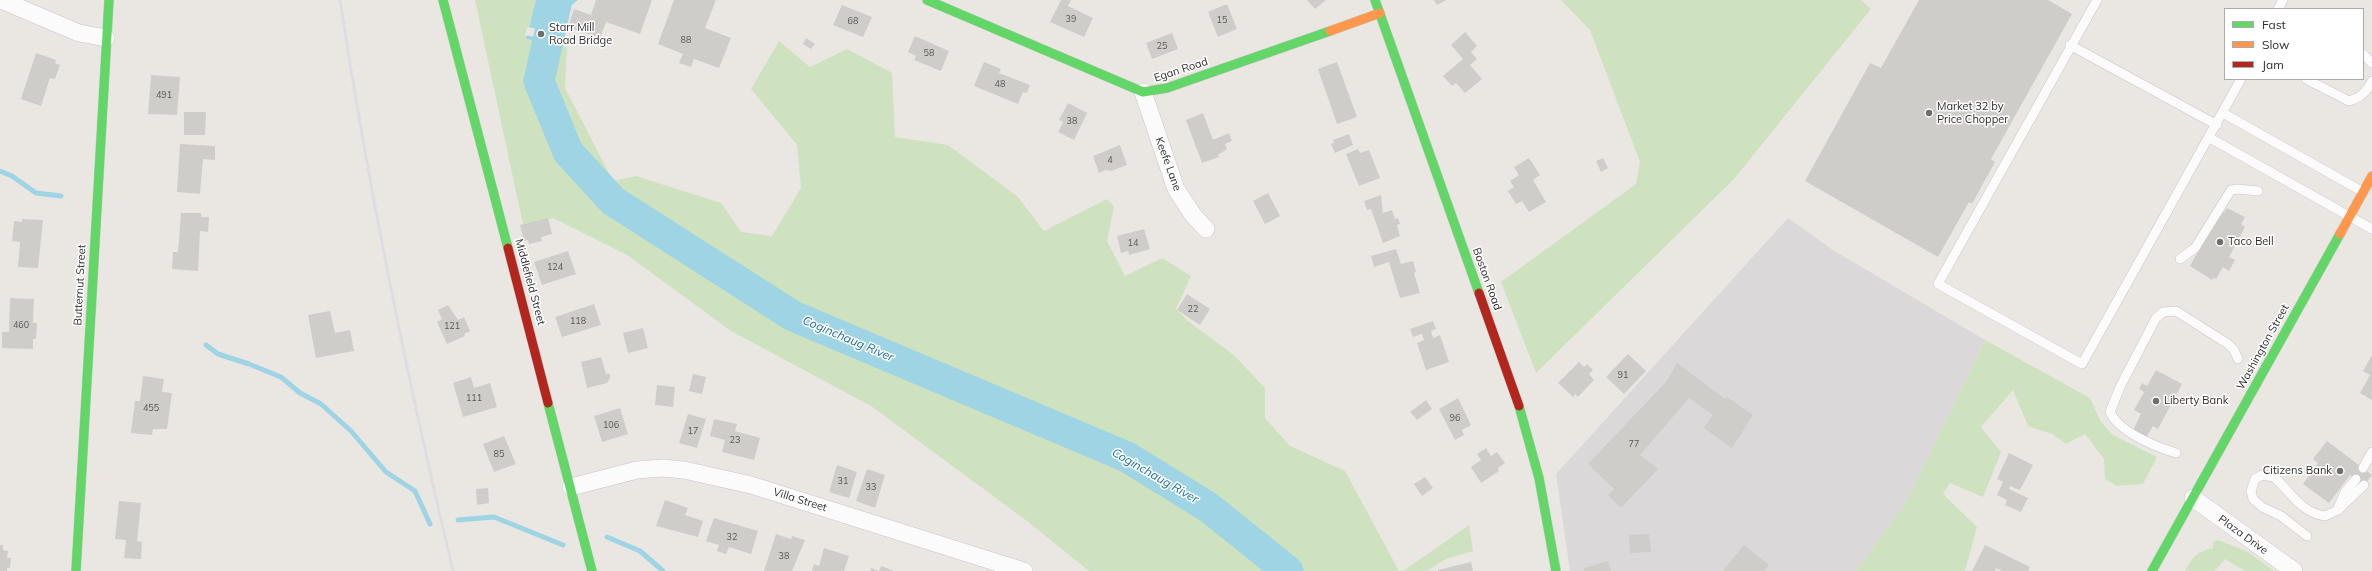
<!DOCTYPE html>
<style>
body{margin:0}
#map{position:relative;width:2372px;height:571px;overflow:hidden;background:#eae7e3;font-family:Mulish,sans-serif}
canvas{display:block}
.legend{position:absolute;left:2224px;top:8px;width:140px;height:72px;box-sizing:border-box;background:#fff;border:1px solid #ababab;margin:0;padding:5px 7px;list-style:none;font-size:12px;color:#2d2d2d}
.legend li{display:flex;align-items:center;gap:8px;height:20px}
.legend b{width:20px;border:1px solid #ababab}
</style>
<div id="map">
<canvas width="2372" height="571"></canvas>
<ul class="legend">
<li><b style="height:5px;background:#63d668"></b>Fast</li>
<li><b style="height:5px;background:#ff974d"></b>Slow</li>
<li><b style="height:5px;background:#b3261e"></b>Jam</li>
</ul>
</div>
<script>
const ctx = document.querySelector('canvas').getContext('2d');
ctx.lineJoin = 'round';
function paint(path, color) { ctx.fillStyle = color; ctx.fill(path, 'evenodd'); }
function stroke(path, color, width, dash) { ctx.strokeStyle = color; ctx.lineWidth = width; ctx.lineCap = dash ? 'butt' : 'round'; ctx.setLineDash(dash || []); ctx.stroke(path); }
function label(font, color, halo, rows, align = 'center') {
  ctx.font = font + ' Mulish,sans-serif'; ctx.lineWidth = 3; ctx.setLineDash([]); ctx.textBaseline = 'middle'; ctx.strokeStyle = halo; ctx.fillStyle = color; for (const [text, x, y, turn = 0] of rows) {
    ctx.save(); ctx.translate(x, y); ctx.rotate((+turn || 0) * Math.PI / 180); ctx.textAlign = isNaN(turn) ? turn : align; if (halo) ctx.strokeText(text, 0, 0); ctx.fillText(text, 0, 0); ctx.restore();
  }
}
const industrial = new Path2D(`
 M1788,218l45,32 152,90 -78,161 -51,70h-286l-14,-97z`);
const green = new Path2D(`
 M475,0h61l-10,39 41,8 -2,41 48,93 23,-5 85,27 20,29 31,4 29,-48 -4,-43 -46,-56 28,-48 31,26 37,-18 45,24 3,64 53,8 69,51 27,35 63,-32 7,7 -7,35 18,35 37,-18 29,18 -15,33 12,12 46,34 31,33v30l25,28 55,25 54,100h-310l-62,-50 -156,-115 -140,-75 -104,-76 -74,-37 -29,11z
 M1561,0h300l10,9 -137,170 -198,194 -35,-91 135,-98 4,-22 -50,-132z
 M1985,340l105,58 11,24 12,13 44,22 -14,27 -26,2 -12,-7 -1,-20 -19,-25 -19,10 -14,-10 -24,-8 -15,-36 -32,37 20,25 -18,45 -33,-14 -7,11 34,33 -12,44h-109l51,-70z
 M1469,525l4,26 -27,8 -19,12h-24z
 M2218,540l30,12 26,19h-29l-20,-12 -10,12h-30c7,-14 12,-19 28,-23v-6z`);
const water = new Path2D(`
 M536,0h42l-10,8 -11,37 -31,-6z`);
const pier = new Path2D(`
 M527,27l35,6 -2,9 -35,-7z`);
const stream = new Path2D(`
 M0,171l12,5 24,17 25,3
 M206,345l12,9 31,10 32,13 19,16 21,11 30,27 35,41 29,19 15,33
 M458,520l36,-3 69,28
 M607,537l33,14 23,20`);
const river = new Path2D(`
 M557,0l-18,81 29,71 45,49 180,115 334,141 81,50 80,64`);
const building = new Path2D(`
 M596,0h56l-12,34 -34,-12 -6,16 -32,-11 6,-18 17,6z
 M674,0h42l-11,28 26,10 -12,30 -25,-9 -3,8 -12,-4 4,-9 -25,-10z
 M1061,0h10l-3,6 25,12 -9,19 -34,-15z
 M1307,0h19l-11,9z
 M1434,0h12l-9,5z
 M1919,0h129l24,14 -81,145 4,3 -23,42 -3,-2 -31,55 -133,-76 65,-118 11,5z
 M1227,4l10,25 -19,8 -10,-25z
 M842,5l30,12 -9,20 -30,-12z
 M1465,32l12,14 -6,6 6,7 -7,6 12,14 -17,14 -9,-10 -4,3 -9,-10 20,-17 -12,-14z
 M1172,33l6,16 -26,10 -6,-16z
 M915,36l34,15 -8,20 -27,-11 2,-4 -8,-4z
 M806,38l9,6 -4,5 -8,-5z
 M36,53l20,7 -1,3 5,2 -5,14 -5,-1 -9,28 -20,-7z
 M984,62l17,7 -2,4 31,12 -3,8 -4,-1 -5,12 -44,-18z
 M1337,62l20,55 -20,7 -19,-55z
 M151,75l29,2 -3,38 -29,-1z
 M1068,103l19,10 -13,27 -16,-8 5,-10 -4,-2z
 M184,112h22l-1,23h-21z
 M1203,113l10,27 16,-7 3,8 -7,3 2,5 -9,6 1,2 -17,6 -16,-43z
 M1349,134l4,11 -18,8 -4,-9 3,-1 -1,-3z
 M180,144l35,2v14l-12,-1 -3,35 -23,-2z
 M1120,145l7,20 -16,6 -5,-1 -7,3 -6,-17z
 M1358,149l2,4 9,-3 11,28 -21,8 -13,-32z
 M1529,158l11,17 -7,5 13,22 -17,10 -7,-11 -6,3 -8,-13 6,-4 -4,-6 9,-6 -5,-8z
 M1603,158l5,10 -7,4 -5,-11z
 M1268,193l12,23 -15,8 -12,-23z
 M1381,195l2,18 9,-3 3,9 3,-1 2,6 -3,1 3,11 -17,7 -12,-34 -4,1 -3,-9z
 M2227,208l18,9 -4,7 4,3 -16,30 6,3 -6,11 -6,-4 -7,12 -3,-1 -1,2 -22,-14 30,-55 4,2z
 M181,213h20v4h8l-1,15 -8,-1 -2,40 -26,-2 1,-17h5z
 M548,218l4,16 -11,3 1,4 -13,3 -1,-4 -4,1 -4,-16z
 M22,219l21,1 -5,48 -20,-1 2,-25 -8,-1 2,-20 8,1z
 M1144,229l6,20 -21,6 -1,-4 -7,2 -4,-17z
 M1396,249l5,15 12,-3 3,11 -2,1 6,20 -20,5 -11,-36 -15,5 -3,-11z
 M568,251l8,23 -34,11 -8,-23z
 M1187,294l23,15 -10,16 -23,-15z
 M10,298l24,1 -1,24h4l-1,16h-3v10l-31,-1v-16h7z
 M594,304l7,21 -39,12 -7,-20z
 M448,305l10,15 6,-3 6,14 -6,3 1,2 -18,8 -10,-22 5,-3 -4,-9z
 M330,311l5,22 15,-3 4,21 -38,7 -8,-43z
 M1433,321l3,8 -5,2 2,7 7,-3 9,27 -23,8 -9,-27 7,-3 -2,-6 -9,3 -3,-8z
 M643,328l5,20 -20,5 -5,-20z
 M1628,354l18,17 -22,23 -18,-17z
 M2372,355v45l-12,-7 10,-18 -7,-4z
 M601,357l5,17h4v4l-3,5 -20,5 -6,-26z
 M1579,362l5,5 3,-3 6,6 -4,4 5,6 -16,17 -3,-3 -2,3 -15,-14z
 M1677,363l48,36 2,-2 26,18 -21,33 -28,-20 9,-13 -24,-17 -49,57 18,14 -37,39 -13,-13 6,-6 -26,-25 78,-82z
 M2156,370l26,14 -24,45 -5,-3 -7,12 -13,-8 8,-16 -7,-4 10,-18 -5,-3 3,-6 5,3z
 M693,374l13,3 -4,17 -13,-3z
 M143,376l21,3 -2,13 10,1 -5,36h-14l-1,6 -21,-2 4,-32h5z
 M471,377l3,11 16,-5 7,24 -34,10 -10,-34z
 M657,385l18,2 -2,20 -18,-2z
 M1458,398l13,27 -9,5 2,5 -9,5 -16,-31z
 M1426,400l6,9 -15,11 -7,-8z
 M620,408l8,26 -26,8 -8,-26z
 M688,414l18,5 -9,29 -18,-5z
 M714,419l23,5 -2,7 25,7 -6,22 -32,-8 3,-12 -15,-4z
 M504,436l12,28 -22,8 -11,-28z
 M2327,441l45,34 -8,10 -14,-10 -21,28 -26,-19 15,-21 -5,-4z
 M1486,448l5,8 6,-4 8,11 -7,5 1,3 -18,12 -10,-16 10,-7 -4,-6z
 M2009,453l24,12 -13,25 -10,-4 -1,3 19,9 -7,14 -16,-7 2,-5 -10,-5 6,-13 -6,-3z
 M837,465l20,7 -8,26 -20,-6z
 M867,469l18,6 -10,33 -19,-7z
 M1425,477l8,11 -11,8 -8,-12z
 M488,488l1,15 -12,2 -1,-16z
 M665,500l23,8 -3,7 18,6 -5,16 -42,-11z
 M119,501l22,2 -4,38 5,1 -1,17 -17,-1 2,-18 -11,-1z
 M714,518l44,13 -7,23 -22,-7 -3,7 -9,-3 2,-6 -13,-4z
 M776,534l15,5 1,-3 13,4 -13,31h-28z
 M1649,534l2,18 -21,1 -1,-18z
 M0,545h3v5l5,1 -1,7h4l-1,10h-3v3h-7z
 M1744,545l25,20 -5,6h-41z
 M1985,545l45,22 -2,4h-26l-6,-3 -1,3h-23z
 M824,548l25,8 -5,15h-32l2,-7 5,2z
 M1608,561l3,10h-27v-3z
 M1471,562l2,9h-35v-1z
 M881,566l13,5h-24l1,-3 8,3z`);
const lane = new Path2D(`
 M2097,0l-159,284 144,80 159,-285
 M2278,9l5,-9
 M2070,45l147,80
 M2363,54l9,9
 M2306,79l43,22c11,-3 18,-9 23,-20
 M2223,113l140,79
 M2210,138l162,91
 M2180,259l15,-11 36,-58 6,-1 21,2
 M2176,453c-20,-6 -57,-21 -66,-41l10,-25 36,-69 7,-6 13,-1 52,33 6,6 4,9
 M2363,468l9,-16
 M2338,508l7,-16 11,-13
 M2307,536l-26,-20 -19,-9 -9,-8 -2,-8 4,-12 7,-4 12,2c16,14 27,36 51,39l13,-6 26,-25`);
const street = new Path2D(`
 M1,0l78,33 27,5
 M1143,92l33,97 17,26 13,14
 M571,487l66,-17 25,-2 22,2 67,15 273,86
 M2193,498l101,73`);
const fast = new Path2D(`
 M443,0l65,248
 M927,0l216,92 24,-4 163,-57
 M1375,0l104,293
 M548,403l44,168
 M1519,406l20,72 17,93
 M76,571l33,-571
 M2152,571l188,-337`);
const slow = new Path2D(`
 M1330,31l50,-18
 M2340,234l32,-58`);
const jam = new Path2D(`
 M508,248l40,155
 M1479,293l40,113`);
const rail = new Path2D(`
 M340,0c29,192 68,382 113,571`);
const markers = [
 [541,34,4,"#6f6e6d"],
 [1929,113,4,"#6f6e6d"],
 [2220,242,4,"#6f6e6d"],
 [2156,401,4,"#6f6e6d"],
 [2340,471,4,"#6f6e6d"]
];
const numberNames = [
 ["39",1071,19],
 ["15",1222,20],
 ["68",853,21],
 ["88",686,40],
 ["25",1162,46],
 ["58",929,53],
 ["48",1000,84],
 ["491",164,95],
 ["38",1072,121],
 ["4",1110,160],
 ["14",1133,243],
 ["124",555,267],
 ["22",1193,309],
 ["118",578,321],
 ["460",21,325],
 ["121",452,326],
 ["91",1623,375],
 ["111",474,398],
 ["455",151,408],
 ["96",1455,418],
 ["106",611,425],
 ["17",693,431],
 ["23",735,440],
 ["77",1634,444],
 ["85",499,454],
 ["31",843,481],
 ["33",871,487],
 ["32",732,537],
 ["38",784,556]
];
const poiNames = [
 ["Starr Mill",549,28],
 ["Road Bridge",549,41],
 ["Market 32 by",1937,107],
 ["Price Chopper",1937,120],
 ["Taco Bell",2228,242],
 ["Liberty Bank",2164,401],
 ["Citizens Bank",2332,471,"right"]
];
const streetNames = [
 ["Egan Road",1181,70,-18],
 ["Keefe Lane",1168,164,70],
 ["Boston Road",1487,279,70],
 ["Middlefield Street",530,282,75],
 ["Butternut Street",80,285,-87],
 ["Washington Street",2263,347,-61],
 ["Villa Street",800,500,17],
 ["Plaza Drive",2243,535,36]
];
const waterNames = [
 ["Coginchaug River",848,339,23],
 ["Coginchaug River",1155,476,30]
];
paint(industrial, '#dbd8da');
paint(green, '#cee2bf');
paint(water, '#9ed4e4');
paint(pier, '#eae7e3');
stroke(stream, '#9ed4e4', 5);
stroke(river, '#9ed4e4', 31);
paint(building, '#cfcdca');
stroke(lane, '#c6c6c5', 10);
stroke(street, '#c6c6c5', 18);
stroke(fast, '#c6c6c5', 10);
stroke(slow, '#c6c6c5', 10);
stroke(jam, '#c6c6c5', 10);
stroke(lane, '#fcfbfb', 9);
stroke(street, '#fcfbfb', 17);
stroke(fast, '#63d668', 9);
stroke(slow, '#ff974d', 9);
stroke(jam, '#b3261e', 9);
stroke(rail, '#dedee0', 3);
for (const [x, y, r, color] of markers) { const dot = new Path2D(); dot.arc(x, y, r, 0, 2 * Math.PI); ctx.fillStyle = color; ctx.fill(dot); stroke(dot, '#fff', 1.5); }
label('9px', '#575756', null, numberNames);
label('11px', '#2d2d2d', '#fff', poiNames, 'left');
label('11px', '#2d2d2d', '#fff', streetNames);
label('italic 12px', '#1a6d93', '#fff', waterNames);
</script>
